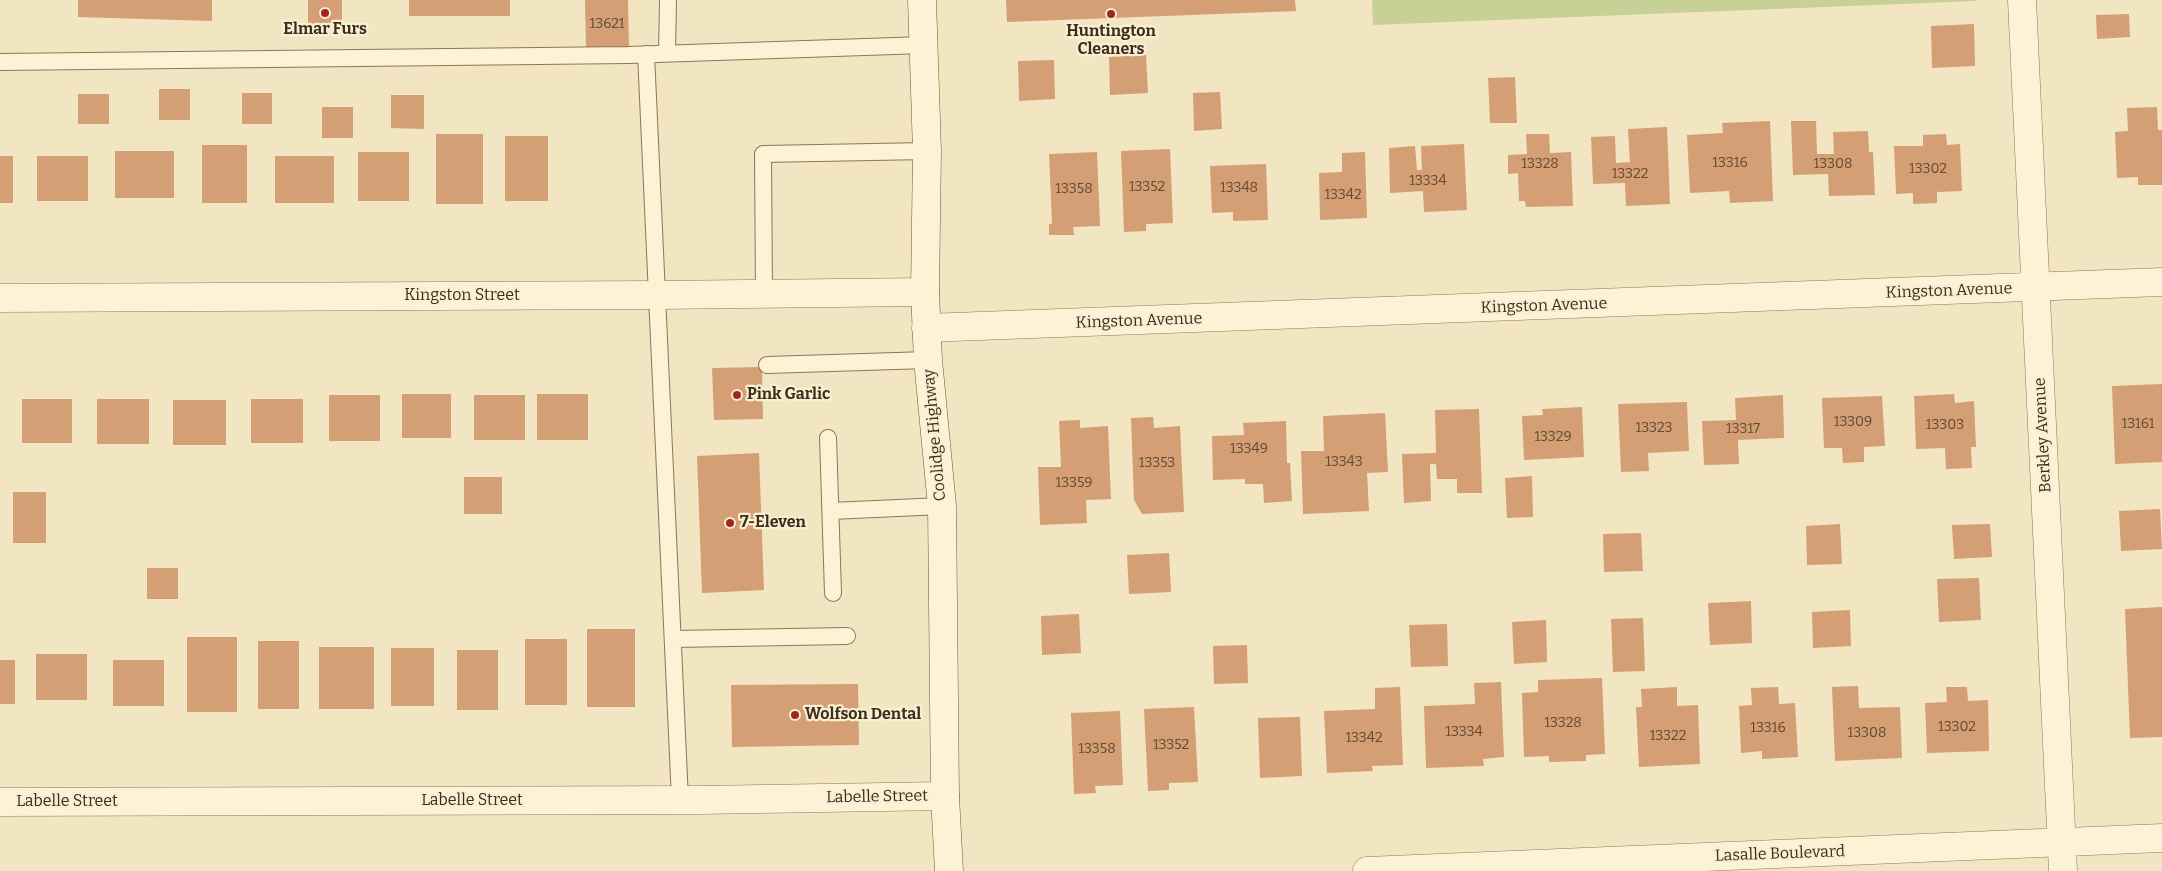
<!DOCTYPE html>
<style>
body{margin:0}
canvas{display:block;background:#f2e5c2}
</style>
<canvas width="2162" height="871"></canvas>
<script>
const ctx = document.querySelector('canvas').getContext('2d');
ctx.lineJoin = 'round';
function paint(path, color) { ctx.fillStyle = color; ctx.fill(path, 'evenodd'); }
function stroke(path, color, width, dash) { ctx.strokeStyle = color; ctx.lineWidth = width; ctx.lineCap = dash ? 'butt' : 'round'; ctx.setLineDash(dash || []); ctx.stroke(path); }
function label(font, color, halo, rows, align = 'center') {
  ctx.font = font + ' Bitter,serif'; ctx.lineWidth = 4.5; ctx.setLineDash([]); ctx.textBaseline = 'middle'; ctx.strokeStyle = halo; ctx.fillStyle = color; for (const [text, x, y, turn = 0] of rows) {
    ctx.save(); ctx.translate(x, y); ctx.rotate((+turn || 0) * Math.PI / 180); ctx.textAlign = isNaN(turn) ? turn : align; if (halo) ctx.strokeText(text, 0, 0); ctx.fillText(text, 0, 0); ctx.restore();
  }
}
const green = new Path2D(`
 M1372,0h604v1l-603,24z`);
const building = new Path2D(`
 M78,0h134v21l-134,-4z
 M308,0h34v26l-34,1z
 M409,0h101v16h-101z
 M585,0h43l1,49h-43z
 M1006,0h289l1,11 -289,11z
 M2129,14l1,23 -33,2 -1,-24z
 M1974,24l1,42 -43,2 -1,-42z
 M1146,55l2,38 -38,2 -1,-38z
 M1054,60l1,39 -36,2 -1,-40z
 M1515,77l2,46h-27l-2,-45z
 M159,89h31v31h-31z
 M1220,92l2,37 -28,2 -1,-38z
 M242,93h30v31h-30z
 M78,94h31v30h-31z
 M391,95h33v34l-33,-1z
 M322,107h31v31h-31z
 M2157,107l1,23h4v55h-24v-8l-21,1 -2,-46 13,-1 -1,-23z
 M1770,121l3,80 -43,2 -1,-12 -39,2 -3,-58 36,-2 -1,-10z
 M1791,121h25l1,33h17l-1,-22 35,-1 1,21h4l2,43 -46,1 -1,-22 -35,1z
 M1667,127l3,77 -44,2 -1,-23 -32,1 -2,-47 24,-1 1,27 14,-1 -2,-33z
 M436,134h47v70h-47z
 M1526,134h23l1,19 21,-1 2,54 -47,1 -1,-6h-6l-1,-28 -10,1v-19l19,-1z
 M1946,134l1,11 13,-1 2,47 -25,1v11l-24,1v-11l-17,1 -2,-48h29v-11z
 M505,136h43v65h-43z
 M1464,144l3,66 -43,2 -1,-21 -33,2 -1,-45 26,-2 2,24h5l-1,-24z
 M202,145h45v58h-45z
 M1170,149l3,74 -27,1v7l-22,1 -3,-81z
 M115,151h59v47h-59z
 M358,152h51v49h-51z
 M1097,152l3,74 -27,1 1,8h-25v-11h3l-3,-70z
 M1365,152l2,66 -47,2 -1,-47 23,-1v-19z
 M0,156h13v47h-13z
 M37,156h51v45h-51z
 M275,156h59v47h-59z
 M1266,164l2,56 -35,1v-9l-21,1 -2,-47z
 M762,367l1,52 -49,1 -2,-52z
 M2162,384v78l-47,2 -3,-78z
 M402,394h49v44h-49z
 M537,394h51v46h-51z
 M1954,394l1,9 19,-2 2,46h-5l1,21 -26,1 -1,-21 -29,1 -2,-53z
 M329,395h51v46h-51z
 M474,395h51v45h-51z
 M1783,395l1,43 -46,2 1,24 -35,1 -2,-44 34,-1 -1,-22z
 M1882,396l3,50 -21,1v15l-21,1 -1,-15h-18l-2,-50z
 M22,399h50v44h-50z
 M97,399h52v45h-52z
 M251,399h52v44h-52z
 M173,400h53v45h-53z
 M1687,402l2,49 -41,2 1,18 -28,1 -3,-68z
 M1582,407l2,50 -60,3 -2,-44 21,-1 -1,-6z
 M1479,409l3,84h-25v-14h-20l-1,-15h-6l1,37 -27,2 -2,-49 34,-1 -1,-43z
 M1385,413l3,59 -21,1 2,38 -66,3 -2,-63h23l-1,-35z
 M1153,417l1,11 26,-2 4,86 -42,2 -8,-14 -3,-82z
 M1080,420v8l28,-2 3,73 -25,1 1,23 -47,2 -2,-58h23l-2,-46z
 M1286,421l1,42h3l2,38 -28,2 -1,-19h-18v-5l-32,1 -1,-44 32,-1 -1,-12z
 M759,453l5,137 -62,3 -5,-137z
 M1532,476l1,41 -26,1 -2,-40z
 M464,477h38v37h-38z
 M13,492h33v51h-33z
 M2160,509l2,40 -41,2 -2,-40z
 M1840,524l2,40 -35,1 -1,-39z
 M1990,524l2,33 -38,2 -2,-34z
 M1641,533l2,38 -39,1 -1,-38z
 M1169,553l2,39 -42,2 -2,-39z
 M147,568h31v31h-31z
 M1979,578l2,42 -42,2 -2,-43z
 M1751,601l1,42 -42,2 -2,-42z
 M2162,607v130l-32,1 -5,-129z
 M1850,610l1,36 -38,2 -1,-36z
 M1079,614l2,39 -39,2 -1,-39z
 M1643,618l2,53 -32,1 -2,-53z
 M1546,620l1,42 -33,2 -2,-42z
 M1447,624l1,42 -37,1 -2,-42z
 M587,629h48v78h-48z
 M187,637h50v75h-50z
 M525,639h42v66h-42z
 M258,641h41v68h-41z
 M1247,645l1,38 -34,1 -1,-38z
 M319,647h55v62h-55z
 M391,648h43v58h-43z
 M457,650h41v60h-41z
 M36,654h51v46h-51z
 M0,660h15v44h-15z
 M113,660h51v46h-51z
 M1602,678l3,76 -19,1v6l-37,1v-6l-25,1 -2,-64 16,-1v-12z
 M1501,682l3,75 -21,2 1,7 -58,2 -2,-62 51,-2 -1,-21z
 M858,684l1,61 -127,2 -1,-62z
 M1858,686l1,22 41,-1 2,51 -67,3 -3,-74z
 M1400,687l3,78 -31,1 1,5 -46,2 -3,-62 51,-2v-21z
 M1677,687v19l21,-1 2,59 -61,3 -3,-60h6l-1,-18z
 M1778,687l1,17 16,-1 3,54 -36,2v-8l-21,2 -2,-47 13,-1 -1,-17z
 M1946,687h21l1,14 20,-1 1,51 -62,2 -2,-50 22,-1z
 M1194,707l4,75 -29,1v7l-21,1 -4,-82z
 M1120,711l3,74 -28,1 1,7 -22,1 -3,-81z
 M1300,717l2,59 -42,2 -2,-60z`);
const service = new Path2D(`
 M667,53l1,-53
 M646,54l34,746
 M0,62l628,-7 296,-10
 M764,294l-1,-140 164,-3
 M767,365l161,-5
 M828,438l5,155
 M831,511l111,-5
 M674,639l173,-3`);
const minor = new Path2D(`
 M2022,0l41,871
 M0,298l656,-3 269,-3
 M926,328l1236,-46
 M0,802l700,-2 245,-4
 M1367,871l795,-33`);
const secondary = new Path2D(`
 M922,0l5,151 -2,141 3,68 14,146 3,290 4,75`);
const markers = [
 [325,13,5,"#a32521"],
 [1111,14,5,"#a32521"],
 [737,395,5,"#a32521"],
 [730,523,5,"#a32521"],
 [795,715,5,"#a32521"]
];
const numberNames = [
 ["13621",607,24],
 ["13316",1730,163],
 ["13328",1540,164],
 ["13308",1833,164],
 ["13302",1928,169],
 ["13322",1630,174],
 ["13334",1428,181],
 ["13352",1147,187],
 ["13348",1239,188],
 ["13358",1074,189],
 ["13342",1343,195],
 ["13309",1853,422],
 ["13161",2138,424],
 ["13303",1945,425],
 ["13323",1654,428],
 ["13317",1743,429],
 ["13329",1553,437],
 ["13349",1249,449],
 ["13343",1344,462],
 ["13353",1157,463],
 ["13359",1074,483],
 ["13328",1563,723],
 ["13302",1957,727],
 ["13316",1768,728],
 ["13334",1464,732],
 ["13308",1867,733],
 ["13322",1668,736],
 ["13342",1364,738],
 ["13352",1171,745],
 ["13358",1097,749]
];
const poiNames = [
 ["Elmar Furs",325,30,"center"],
 ["Huntington",1111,32,"center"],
 ["Cleaners",1111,50,"center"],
 ["Pink Garlic",747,395],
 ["7-Eleven",740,523],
 ["Wolfson Dental",805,715]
];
const streetNames = [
 ["Kingston Avenue",1949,291,-2],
 ["Kingston Street",462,296],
 ["Kingston Avenue",1544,306,-2],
 ["Kingston Avenue",1139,321,-2],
 ["Coolidge Highway",935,435,-95],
 ["Berkley Avenue",2043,435,-93],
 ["Labelle Street",877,797,-1],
 ["Labelle Street",472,801],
 ["Labelle Street",67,802],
 ["Lasalle Boulevard",1780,854,-2]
];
paint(green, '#c8d195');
paint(building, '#d49f75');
stroke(service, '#8e7657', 18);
stroke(minor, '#8e7657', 29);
stroke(secondary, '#70573a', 29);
stroke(service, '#fcf2d6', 16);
stroke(minor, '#fcf2d6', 28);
stroke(secondary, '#fcf2d6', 28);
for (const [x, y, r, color] of markers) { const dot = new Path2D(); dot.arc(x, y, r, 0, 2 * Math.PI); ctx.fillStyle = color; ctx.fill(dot); stroke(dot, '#f9efd3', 2); }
label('14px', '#624a33', null, numberNames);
label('bold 16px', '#3c2d1d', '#f9efd3', poiNames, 'left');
label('16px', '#3c2d1d', '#f9efd3', streetNames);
</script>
